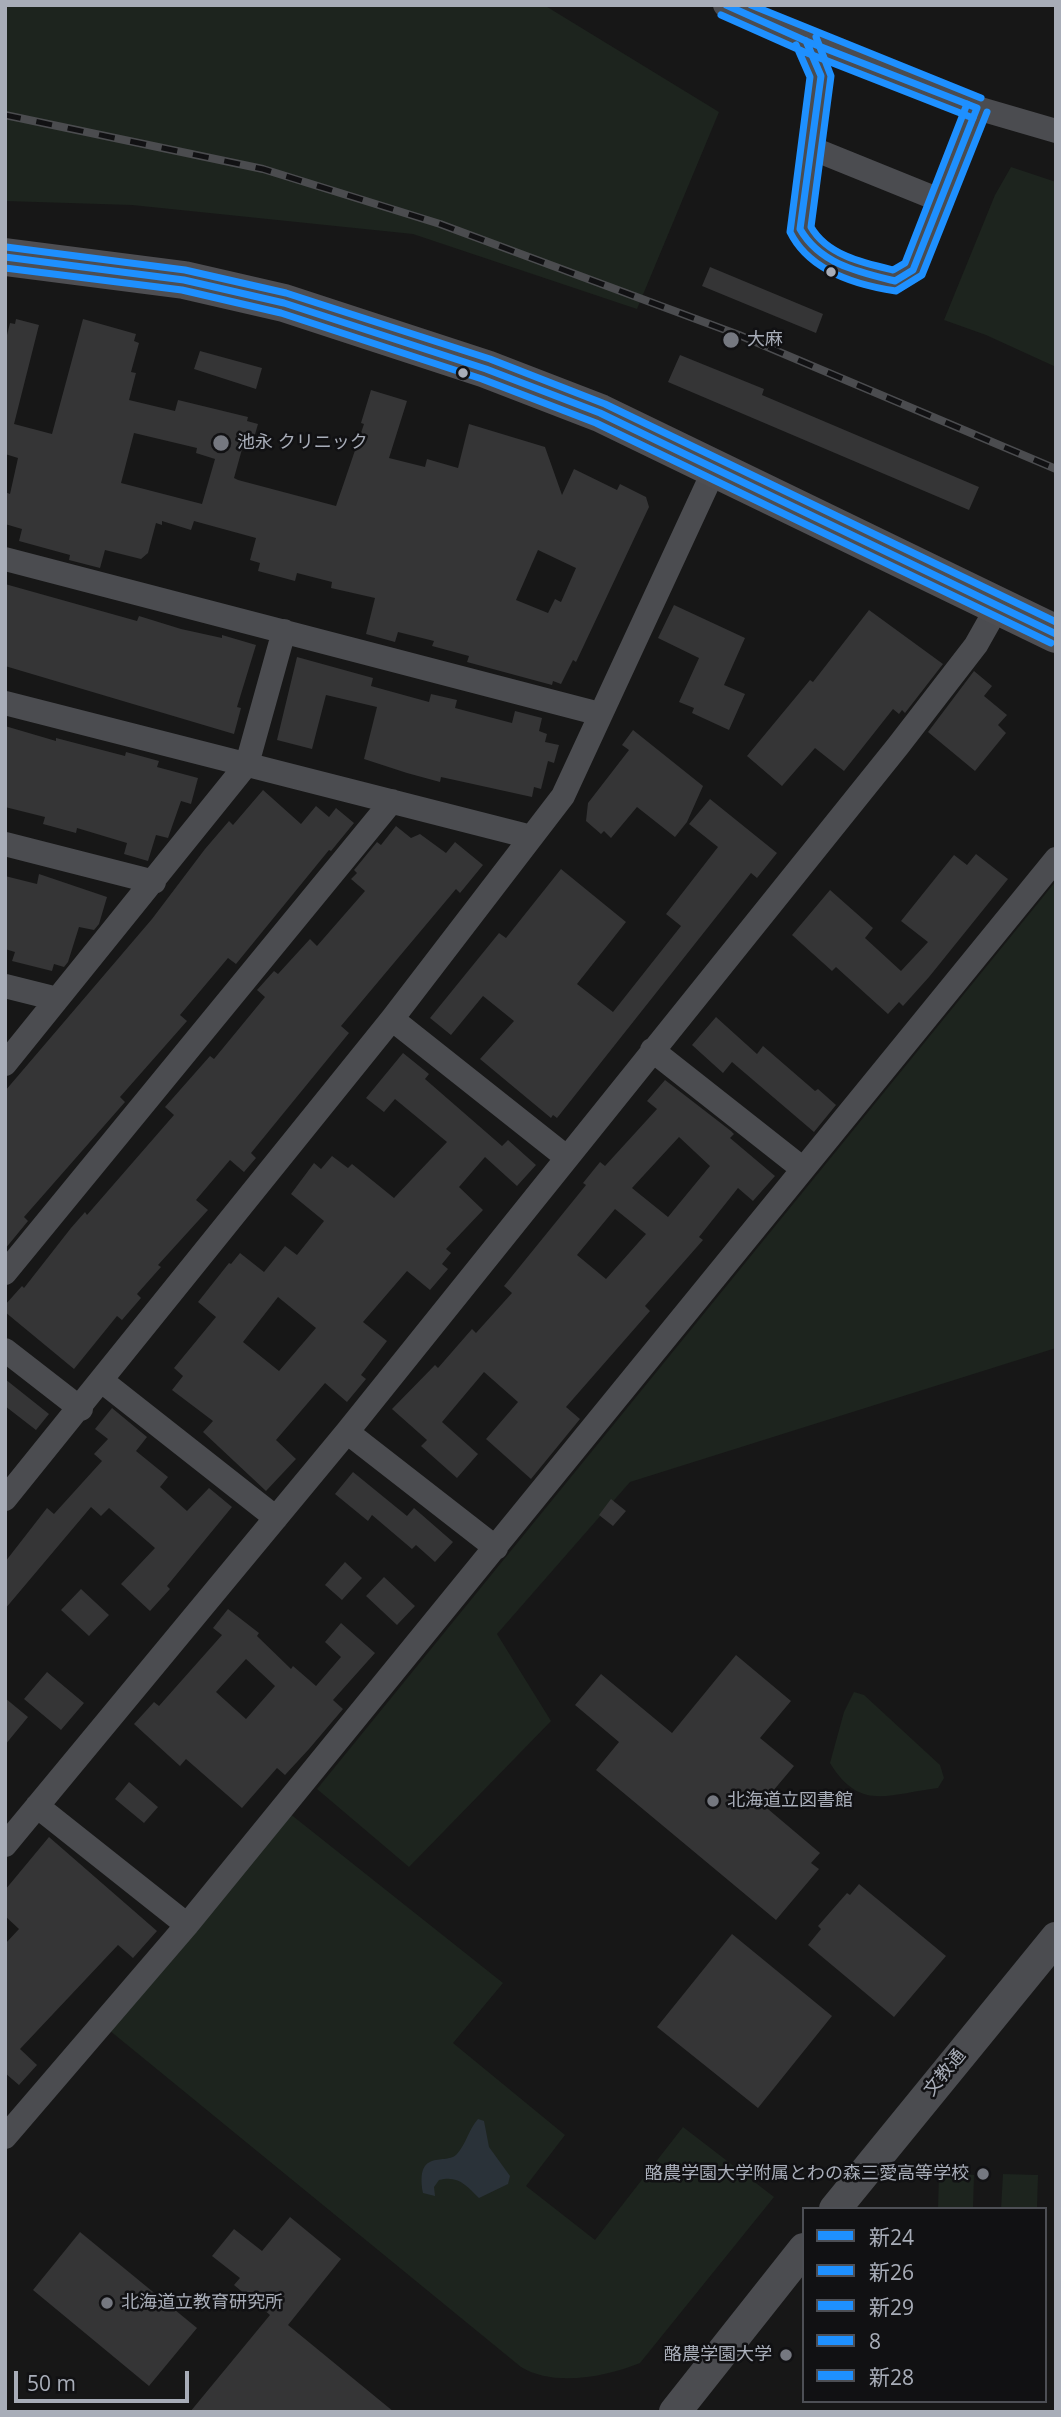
<!DOCTYPE html>
<meta charset="utf-8">
<style>
body{margin:0}
#map{position:relative;width:1061px;height:2417px;overflow:hidden;background:#171717;font-family:"Open Sans","Noto Sans JP",sans-serif}
canvas{display:block}
.frame{position:absolute;inset:0;border:7px solid #a8adb8;pointer-events:none}
.legend{position:absolute;left:802px;top:2207px;width:245px;height:196px;box-sizing:border-box;background:#111113;border:2px solid #4d4f55;margin:0;padding:9px 12px;list-style:none;font-size:21px;color:#a8adb8}
.legend li{display:flex;align-items:center;gap:14px;height:35px}
.legend b{width:35px;border:2px solid #4d4f55}
.scale{position:absolute;left:14px;top:2371px;width:175px;height:32px;box-sizing:border-box;border:4px solid #a8adb8;border-top:0;padding-left:9px;font-size:21px;line-height:24px;white-space:nowrap;color:#a8adb8;-webkit-text-stroke:5px #111113;paint-order:stroke}
</style>
<div id="map">
<canvas width="1061" height="2417"></canvas>
<div class="frame"></div>
<ul class="legend">
<li><b style="height:9px;background:#1e90ff"></b>新24</li>
<li><b style="height:9px;background:#1e90ff"></b>新26</li>
<li><b style="height:9px;background:#1e90ff"></b>新29</li>
<li><b style="height:9px;background:#1e90ff"></b>8</li>
<li><b style="height:9px;background:#1e90ff"></b>新28</li>
</ul>
<div class="scale">50 m</div>
</div>
<script>
const ctx = document.querySelector('canvas').getContext('2d');
ctx.lineJoin = 'round';
function paint(path, color) { ctx.fillStyle = color; ctx.fill(path, 'evenodd'); }
function stroke(path, color, width, dash) { ctx.strokeStyle = color; ctx.lineWidth = width; ctx.lineCap = dash ? 'butt' : 'round'; ctx.setLineDash(dash || []); ctx.stroke(path); }
function label(font, color, halo, rows, align = 'center') {
  ctx.font = font + ' "Open Sans","Noto Sans JP",sans-serif'; ctx.lineWidth = 5; ctx.setLineDash([]); ctx.textBaseline = 'middle'; ctx.strokeStyle = halo; ctx.fillStyle = color; for (const [text, x, y, turn = 0] of rows) {
    ctx.save(); ctx.translate(x, y); ctx.rotate((+turn || 0) * Math.PI / 180); ctx.textAlign = isNaN(turn) ? turn : align; if (halo) ctx.strokeText(text, 0, 0); ctx.fillText(text, 0, 0); ctx.restore();
  }
}
const green = new Path2D(`
 M5,5h539l175,107 -82,197 -224,-75 -281,-29 -127,-4z
 M1011,167l45,15v185l-70,-32 -42,-15 51,-125z
 M1056,881v467l-426,134 -133,152 54,87 -142,146 -92,-78z
 M854,1692l10,3 76,70 4,13 -6,10c-50,6 -78,24 -108,-25l14,-51z
 M289,1813l214,170 -50,60 112,92 -39,51 69,54 88,-113 91,70 -134,166c-35,14 -86,24 -119,4l-412,-337z
 M939,2173l35,2 -1,34h-35z
 M1003,2174l35,1 -1,34h-36z`);
const water = new Path2D(`
 M478,2119l6,2 5,26 21,29 -2,8 -29,14c-13,-13 -21,-23 -40,-18l-5,7 1,9 -12,-3c-8,-46 23,-27 34,-39 9,-10 12,-25 21,-35z`);
const building = new Path2D(`
 M710,267l113,47 -7,19 -114,-47z
 M16,319l23,6 -25,99 38,10 31,-115 53,15 -2,7 5,2 -8,29 5,1 -7,27 46,11 3,-11 70,17 -1,4 11,3 -6,21 -8,-3 -10,36 4,2 98,26 28,-82 -3,-1 10,-33 36,11 -18,57 36,9 2,-8 31,9 11,-44 76,23 17,48 12,-26 43,21 3,-6 26,13 3,10 -73,155 -3,-2 -12,24 -8,-3 -1,4 -85,-23 2,-6 -37,-10 2,-5 -36,-9 -3,10 -29,-8 9,-36 -44,-10 1,-6 -35,-9 -2,8 -37,-10 2,-8 -10,-3 6,-22 -62,-17 -3,9 -29,-9v4l-6,-2 -8,30 -7,6 -36,-9 -5,18 -31,-8 1,-5 -51,-14 3,-12 -17,-5v-32l5,2 8,-36 -13,-4v-111l5,-20 5,1zM134,433l63,15 -1,5 19,6 -13,45 -81,-21zM538,550l38,18 -15,34 -6,-3 -7,14 -32,-13z
 M200,351l62,17 -6,21 -62,-20z
 M680,355l84,34 -2,6 217,92 -10,23 -301,-128z
 M5,584l132,37 2,-5 42,13 41,9v-3l34,10 -19,62 4,1 -7,26 -229,-68z
 M674,605l71,33 -21,47 21,9 -16,36 -37,-17 2,-5 -15,-6 20,-44 -41,-20z
 M869,610l74,54 -38,49 -3,-3 -3,4 -6,-5 -49,62 -29,-23 -33,38 -35,-30 63,-76 3,2z
 M297,657l76,21 -2,8 58,16 2,-8 26,6 -2,8 57,15 3,-12 27,7 -3,13 8,3 -2,8 14,3 -5,18 -6,-2 -7,28 -7,-2 -2,10 -91,-20 -1,5 -33,-9 -43,-14 13,-52 -51,-12 -14,54 -35,-9z
 M974,671l18,15 -8,10 23,19 -9,10 8,8 -31,38 -47,-39z
 M5,726l51,15v-3l69,18 1,-4 33,9 -2,6 41,11 -7,26 -10,-3 -13,37 -12,-3 -8,26 -24,-7 3,-11 -50,-15 -1,5 -33,-9 2,-7 -40,-10z
 M633,730l70,56 -16,36 -12,15 -38,-30 -26,31 -7,-7 -3,3 -15,-13 2,-18 41,-53 -7,-5z
 M263,790l38,34 15,-18 13,11 7,-9 18,15 -23,28 -2,-1 -93,114 -8,-6 -48,57 7,6 -67,76 5,5 -101,115 4,4 -23,28v-158l147,-172 53,-70 24,-28 4,4z
 M710,799l67,54 -20,25 -6,-5 -194,245 -4,-3 -2,3 -71,-59 34,-38 -31,-25 -32,39 -21,-17 69,-85 7,5 55,-69 65,53 -49,62 36,28 68,-86 -15,-12 52,-67 -29,-23z
 M396,826l15,12 9,-4 26,19 9,-11 28,23 -23,28 -4,-4 -115,137 8,7 -98,120 5,5 -12,14 -14,-12 -34,40 12,10 -50,55 3,2 -24,27 4,4 -19,22 -5,-4 -43,53 -69,-57v-7l17,-19 2,2 47,-60 14,-16 2,3 87,-100 -9,-8 45,-51 4,3 51,-62 -8,-7 17,-19 4,3 32,-35 7,7 48,-55 -14,-12 6,-6 -3,-3 23,-28 4,3z
 M976,854l32,25 -79,98 -26,29 -4,-4 -11,12 -52,-47 -4,4 -40,-36 38,-45 43,38 -8,10 36,33 27,-29 -27,-21 53,-66 13,10z
 M39,874l68,23 -8,27 -5,6 -15,-3 -11,35 -4,5 -10,-3 -2,7 -40,-10 3,-9 -10,-3v-73l32,8z
 M716,1017l41,37 6,-8 52,45 3,-2 18,16 -22,27 -82,-70 -9,11 -31,-28z
 M403,1053l26,21 -4,5 77,67 6,-6 28,25 -19,21 -32,-29 -26,30 24,23 -37,39 5,4 -9,11 6,5 -18,21 -23,-19 -44,51 24,19 -26,34 5,4 -19,23 -22,-19 -49,57 20,19 -30,32 -63,-59 10,-11 -41,-31 11,-14 -9,-8 42,-51 -18,-15 31,-39 2,1 9,-11 24,19 21,-26 12,9 27,-34 -33,-27 23,-31 7,6 11,-13 16,12 4,-4 42,34 53,-56 -52,-43 -11,13 -18,-14zM278,1297l38,31 -37,43 -36,-29z
 M665,1080l66,51 3,3 -4,4 45,38 -22,25 -15,-13 -39,49 4,3 -58,66 5,5 -84,96 14,12 -49,60 -45,-40 32,-37 -34,-30 -42,50 36,32 -21,24 -36,-32 6,-6 -35,-31 43,-44 3,3 34,-39 4,4 36,-40 -8,-7 82,-101 -3,-2 17,-21 5,4 52,-57 -10,-8zM679,1137l31,29 -42,51 -36,-29zM615,1209l31,25 -40,45 -29,-24z
 M5,1379l44,35 -13,16 -31,-24z
 M112,1408l35,29 -11,14 32,26 -8,10 27,24 22,-23 23,19 -65,79 3,3 -20,22 -29,-27 34,-36 -46,-40 -8,8 -10,-9 -86,102v-47l42,-54 7,6 48,-53 -8,-7 14,-15 -13,-10z
 M353,1472l54,44 7,-8 39,34 -18,20 -19,-17 -4,4 -40,-34 -4,6 -33,-27z
 M611,1499l15,12 -13,15 -14,-11z
 M345,1562l17,16 -20,22 -17,-15z
 M384,1577l31,29 -18,19 -31,-29z
 M81,1589l28,26 -20,21 -28,-26z
 M228,1609l31,24 -2,3 34,33 2,-3 23,20 25,-29 -16,-15 16,-19 34,30 -42,47 10,9 -34,40 -24,26 -8,-7 -35,40 -56,-49 -6,7 -46,-42 20,-22 5,4 63,-71 -9,-7zM246,1659l29,27 -29,33 -30,-27z
 M736,1655l55,46 -31,37 34,28 -32,38 58,49 -9,10 8,6 -43,51 -180,-150 23,-28 -44,-37 26,-31 71,59z
 M47,1672l37,31 -23,27 -37,-31z
 M5,1698l23,19 -23,28z
 M129,1782l29,25 -14,16 -29,-24z
 M49,1837l108,94 -24,27 -15,-13 -98,104 17,16 -18,20 -14,-12v-129l14,-15 -14,-13v-26z
 M859,1884l87,72 -52,61 -86,-72 13,-16 -3,-3 29,-33 3,2z
 M732,1934l100,82 -74,92 -101,-81z
 M290,2217l51,42 -53,66 106,87h-204l80,-97 -36,-30 6,-7 -28,-22 22,-27 28,22z
 M80,2232l117,96 -48,58 -116,-96z`);
const minor = new Path2D(`
 M725,5l81,36 171,67 79,23
 M806,41l15,35 -21,153c14,34 62,44 95,52l18,-11 64,-162
 M811,148l131,53
 M5,559l595,155
 M5,703l526,134
 M5,844l149,38
 M5,986l52,13
 M392,1019l174,138
 M652,1050l151,119
 M5,1064l242,-300 37,-133
 M5,1273l387,-472
 M5,1350l76,59
 M102,1381l174,137
 M347,1432l149,116
 M5,1499l387,-480 171,-223 152,-328
 M37,1806l150,119
 M5,1845l342,-413 551,-686 78,-101 22,-39
 M5,2137l182,-212 869,-1066`);
const tertiary = new Path2D(`
 M835,2209l221,-271
 M675,2412l129,-163`);
const trunk = new Path2D(`
 M5,257l179,23 100,23 202,66 114,44 456,221`);
const rail = new Path2D(`
 M5,115l258,54 177,55 299,111 317,134`);
const bus1 = new Path2D(`
 M726,5l80,36 171,67
 M806,41l15,35 -21,153c20,35 58,43 95,52l18,-11 64,-162
 M5,257l179,23 100,23 202,66 114,44 456,221`);
const bus2 = new Path2D(`
 M5,268l177,22 99,23 201,66 114,44 455,220`);
const bus3 = new Path2D(`
 M6,247l179,23 101,23 204,66 115,45 451,218`);
const bus4 = new Path2D(`
 M721,15l81,36 171,67
 M796,45l14,32 -20,155c19,39 65,53 106,59l26,-16 65,-163`);
const bus5 = new Path2D(`
 M751,5l230,93
 M816,37l15,39 -20,151c16,28 52,36 82,43l12,-7 62,-159`);
const markers = [
 [831,272,6,"#a8adb8"],
 [731,340,9,"#757880"],
 [463,373,6,"#a8adb8"],
 [221,443,9,"#757880"],
 [713,1801,7,"#757880"],
 [983,2174,7,"#757880"],
 [107,2303,7,"#757880"],
 [786,2355,7,"#757880"]
];
const poiNames = [
 ["大麻",747,340],
 ["池永 クリニック",237,443],
 ["北海道立図書館",727,1801],
 ["酪農学園大学附属とわの森三愛高等学校",969,2174,"right"],
 ["北海道立教育研究所",121,2303],
 ["酪農学園大学",772,2355,"right"]
];
const streetNames = [
 ["文教通",945,2073,-51]
];
paint(green, '#1d241e');
paint(water, '#2a3239');
paint(building, '#353536');
stroke(minor, '#4b4c50', 24);
stroke(tertiary, '#4b4c50', 32);
stroke(trunk, '#4e4e52', 38);
stroke(rail, '#4b4c4f', 8);
stroke(rail, '#111113', 5, [16]);
stroke(bus1, '#1e90ff', 7);
stroke(bus2, '#1e90ff', 7);
stroke(bus3, '#1e90ff', 7);
stroke(bus4, '#1e90ff', 7);
stroke(bus5, '#1e90ff', 7);
for (const [x, y, r, color] of markers) { const dot = new Path2D(); dot.arc(x, y, r, 0, 2 * Math.PI); ctx.fillStyle = color; ctx.fill(dot); stroke(dot, '#111113', 2.5); }
label('18px', '#a8adb8', '#111113', poiNames, 'left');
label('18px', '#a8adb8', '#111113', streetNames);
</script>
